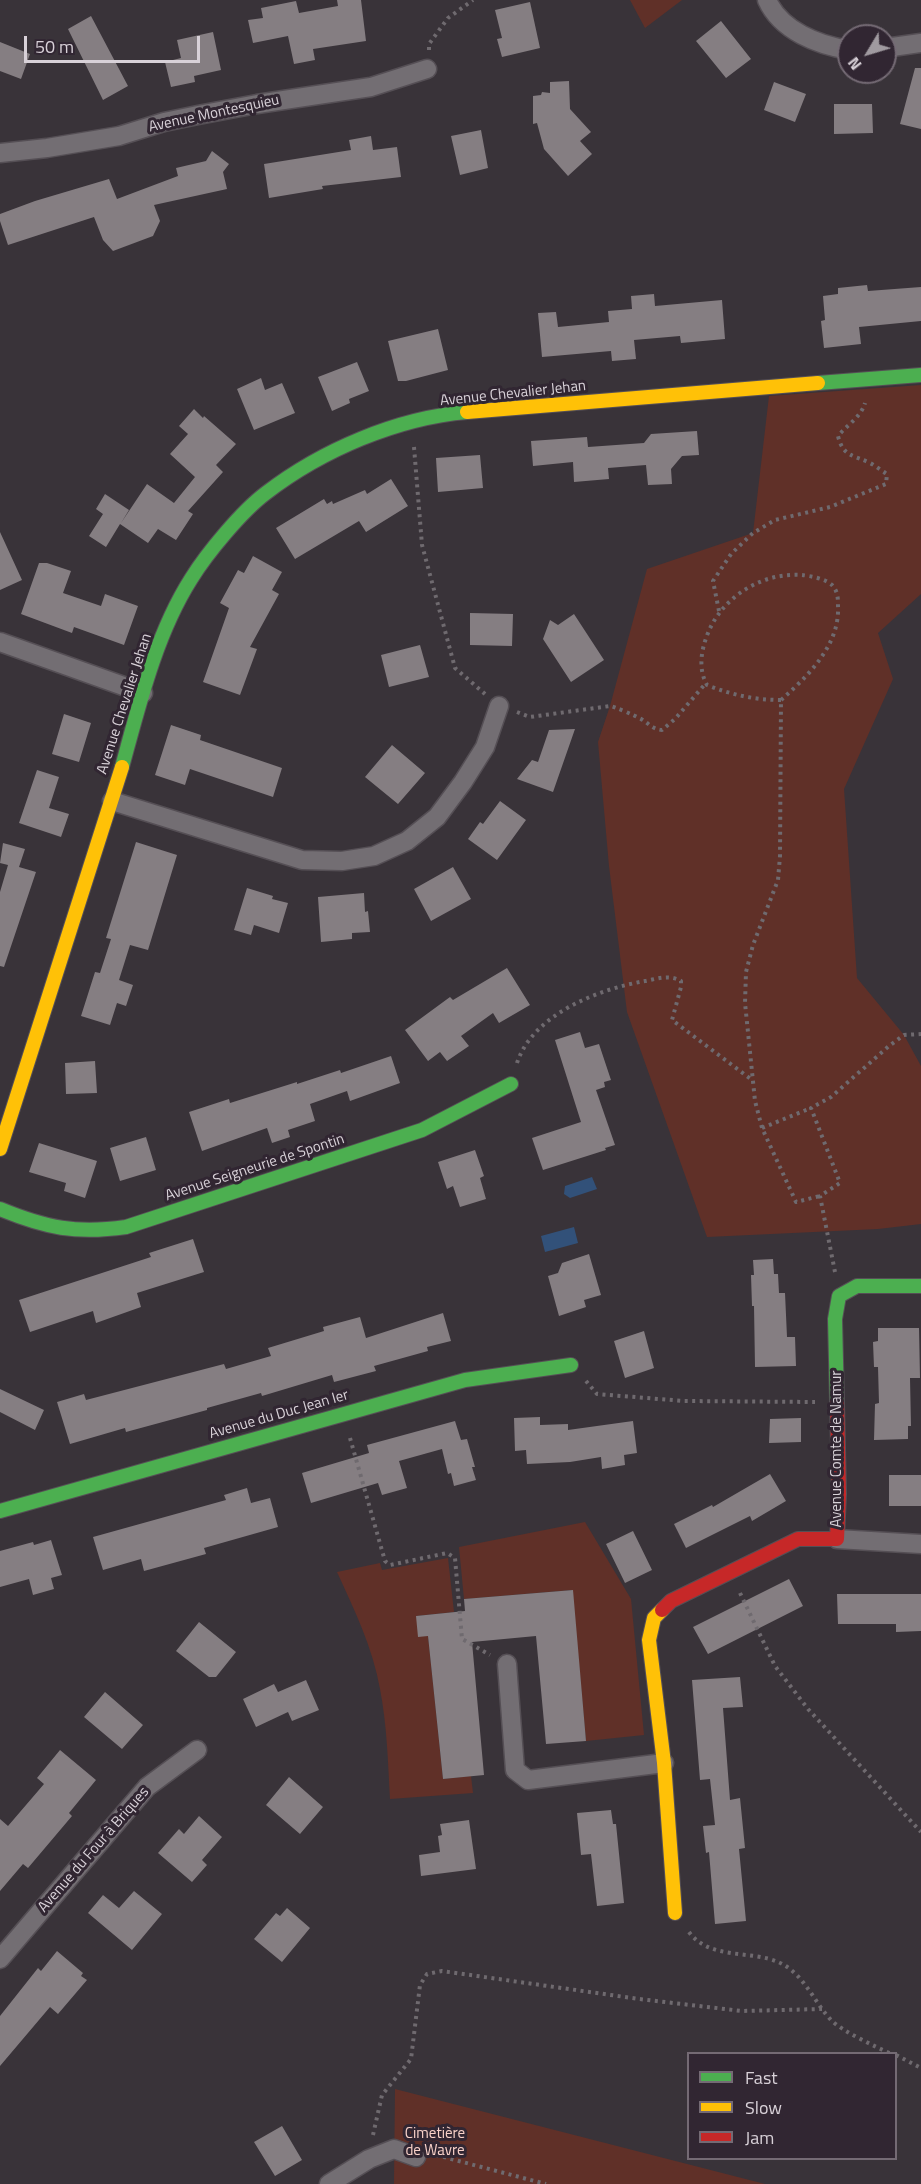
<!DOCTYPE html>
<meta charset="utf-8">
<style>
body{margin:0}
#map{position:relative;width:921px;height:2184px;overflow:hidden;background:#393339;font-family:"Titillium Web",sans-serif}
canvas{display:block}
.legend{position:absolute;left:687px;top:2052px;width:210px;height:108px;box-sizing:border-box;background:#312632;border:2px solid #746a74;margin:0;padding:8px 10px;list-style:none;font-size:18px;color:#d8d1d8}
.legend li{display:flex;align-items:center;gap:12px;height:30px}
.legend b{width:30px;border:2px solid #746a74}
.north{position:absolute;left:837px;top:24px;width:60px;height:60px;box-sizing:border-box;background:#312632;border:2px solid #746a74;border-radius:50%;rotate:232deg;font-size:16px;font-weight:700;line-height:24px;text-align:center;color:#d8d1d8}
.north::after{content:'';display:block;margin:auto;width:21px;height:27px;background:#a09aa0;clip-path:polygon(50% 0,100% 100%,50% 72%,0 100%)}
.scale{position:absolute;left:24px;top:36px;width:176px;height:27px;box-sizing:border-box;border:3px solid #d8d1d8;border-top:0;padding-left:8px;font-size:18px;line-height:21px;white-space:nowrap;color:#d8d1d8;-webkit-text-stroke:4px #312632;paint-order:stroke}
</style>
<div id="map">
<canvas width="921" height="2184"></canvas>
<ul class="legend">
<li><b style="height:8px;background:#4caf50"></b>Fast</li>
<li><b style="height:8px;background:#ffc107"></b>Slow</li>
<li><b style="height:8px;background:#c62828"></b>Jam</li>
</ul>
<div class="north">N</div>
<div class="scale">50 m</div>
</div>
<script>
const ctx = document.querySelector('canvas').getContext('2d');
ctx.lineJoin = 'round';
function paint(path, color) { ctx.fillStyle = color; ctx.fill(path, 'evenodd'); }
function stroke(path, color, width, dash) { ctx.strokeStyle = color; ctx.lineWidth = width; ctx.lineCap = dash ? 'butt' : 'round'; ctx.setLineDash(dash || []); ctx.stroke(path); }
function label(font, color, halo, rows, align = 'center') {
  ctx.font = font + ' "Titillium Web",sans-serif'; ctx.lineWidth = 6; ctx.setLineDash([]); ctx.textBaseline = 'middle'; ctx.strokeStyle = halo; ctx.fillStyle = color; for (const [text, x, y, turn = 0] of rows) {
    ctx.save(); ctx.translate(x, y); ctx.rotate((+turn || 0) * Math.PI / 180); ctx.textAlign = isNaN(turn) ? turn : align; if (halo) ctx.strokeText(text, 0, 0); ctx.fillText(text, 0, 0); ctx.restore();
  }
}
const green = new Path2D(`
 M630,0h52l-37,28z
 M921,385v209l-43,39 15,46 -49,110 13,189 47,57 17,31v158l-43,5 -171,8 -80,-225 -18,-146 -11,-124 12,-36 37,-137 106,-36 16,-137z
 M585,1522l46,77 13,136 -58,6 -14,-151 -108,9 -5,-52z
 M448,1558l6,54 -38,4 12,20 15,143 28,-3 2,17 -83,6c-2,-37 -3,-74 -10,-110 -7,-41 -26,-80 -43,-117l43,-9 2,7z
 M395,2089l370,95h-371z`);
const water = new Path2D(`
 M592,1177l5,12 -27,9 -6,-4 1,-8z
 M574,1227l4,16 -33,9 -4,-16z`);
const building = new Path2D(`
 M337,0h24l5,41 -53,8 2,11 -21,4 -6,-28 -35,7 -5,-23 15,-2 -2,-10 35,-7 3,12 39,-7z
 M530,2l10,46 -38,9 -5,-18 5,-1 -7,-28z
 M91,16l37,70 -25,14 -35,-71z
 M721,21l30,38 -25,19 -30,-37z
 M213,32l8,38 -27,6 1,6 -24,5 -6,-25 16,-4 -4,-18z
 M0,42l30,12 -9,25 -21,-8z
 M915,68h6v61l-21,-5z
 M569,81l1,28 21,23 -11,9 12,13 -24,22 -24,-27 -7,-26 -4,1v-28l8,-1 1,-3 8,1v-11z
 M774,82l32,12 -11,28 -31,-12z
 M834,104h38l1,29 -39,1z
 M481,130l7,38 -28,7 -9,-39z
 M371,136l2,14 24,-3 4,30 -79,9 1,3 -54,9 -5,-34 87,-14 -2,-10z
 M212,151l17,13 -6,8 4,17 -73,16 6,16 -7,15 -40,15 -10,-11 -9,-23 -86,28 -8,-24v-7l35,-13 74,-22 8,20 61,-23 -2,-8 30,-7z
 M867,285l1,6 53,-4v34l-62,6 2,17 -37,4 -3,-27 4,-1 -2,-24 15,-2v-6z
 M654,294l1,12 67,-6 3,39 -44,4 -1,-7 -46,4 2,19 -24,2 -1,-10 -69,6 -4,-44 18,-1 2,15 51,-5 -1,-11 24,-2 -1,-13z
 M438,329l10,41 -42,11h-8l-10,-40z
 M357,362l12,29 -20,8 1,4 -18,8 -14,-34z
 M261,378l4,12 17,-7 13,30 -41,17 -17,-41z
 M194,409l9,9 1,-2 32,28 -20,21 7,7 -35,39 5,3 -17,26 -18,-11 -10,14 -28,-19 -14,23 -17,-11 14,-22 -7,-5 9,-15 24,16 -8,13 26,-39 27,19 21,-26 -25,-23 18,-20 -9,-8z
 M697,431l2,24 -17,1 -11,13 1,15 -24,1 -2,-20 -38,3 1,11 -35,3 -1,-20 -40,4 -2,-25 56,-4 1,10 56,-4 7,-9z
 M480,455l3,33 -45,4 -2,-34z
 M391,479l17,27 -42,26 -7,-11 -64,38 -19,-31 48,-29 3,5 5,-3 1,3 32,-14 2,4z
 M0,532l22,48 -22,10z
 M253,556l29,16 -10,18 7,4 -29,53 7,2 -17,46 -37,-13 26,-74 -9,-5 18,-33 6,3z
 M39,563h8l24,8 -8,22 38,13 4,-12 33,12 -14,39 -50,-18 -2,6 -51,-19z
 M470,613l43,1 -1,32 -42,-1z
 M574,614l30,46 -33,22 -28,-43 7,-19 8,5z
 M420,645l9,32 -40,10 -8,-32z
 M64,714l27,9 -12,39 -27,-8z
 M171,725l30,10 -1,5 82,28 -9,29 -83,-28 -5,16 -30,-10z
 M575,729l-22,63 -36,-13 15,-19 6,2 11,-32z
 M392,745l33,28 -27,31 -33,-27z
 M37,770l22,7 -10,31 20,6 -8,23 -42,-14z
 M500,801l26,19 -29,40 -29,-21 12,-17 3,2z
 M136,842l41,13 -29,95 -18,-5 -11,35 14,5 -7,21 -9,-3 -7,22 -29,-9 14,-44 5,1 11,-34 -5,-1z
 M3,843l22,6 -6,18 17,5 -32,95 -4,-1v-74l8,-27 -8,-2z
 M453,867l18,32 -40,22 -17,-32z
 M247,888l26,8 -1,3 16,4 -9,30 -25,-8 -3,10 -17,-5z
 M364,893l1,19 3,-1 2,21 -18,1v6l-31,3 -3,-45z
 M507,968l23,37 -31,18 -6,-10 -32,23 8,10 -22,15 -7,-9 -12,9 -23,-31 45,-33 3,3z
 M580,1032l5,16 14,-4 12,36 -7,2 1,5 -9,3 19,55 -10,3 1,2 -63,20 -11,-32 49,-16 -26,-82z
 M391,1056l9,27 -50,18 -3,-10 -37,13 5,17 -27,9 2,7 -18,6 -5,-15 -65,23 -13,-39 40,-13 1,4 67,-21v2l43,-14 1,3z
 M95,1061l2,32 -31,1 -1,-31z
 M146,1137l10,33 -36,11 -10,-33z
 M39,1143l58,18 -12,37 -21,-7 2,-8 -37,-11z
 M475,1150l9,26 -4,2 6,21 -26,8 -7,-21 -6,3 -9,-27z
 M193,1239l11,33 -67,21 4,14 -45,16 -3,-12 -63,21 -11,-32 132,-43 -2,-4z
 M589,1254l12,41 -17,5 2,7 -27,9 -11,-40 10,-3 4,-10z
 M773,1259l1,15h4l1,19h6l2,44h8l1,29 -41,1 -1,-61h-2l-1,-31h3l-1,-15z
 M443,1313l8,28 -24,6 1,4 -54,15 2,5 -42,11 -2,-7 -70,21 -1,-3 -54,15v2l-81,22 -1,-4 -55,16 -13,-42 27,-8 2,6 138,-36 2,5 45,-13 -3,-8 56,-17 -1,-4 37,-10 6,21z
 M878,1328h41l1,50h-10l1,48h-3v13l-34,1 1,-36 4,-1 -1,-36h-4l-1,-25 5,-1z
 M644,1331l10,37 -29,10 -11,-37z
 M0,1389l44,21 -9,20 -35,-18z
 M540,1417v8l28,-1v6l65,-9 4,32 -13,2 1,10 -23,4 -1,-12 -31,5 -43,2 -1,-14 -11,1 -1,-33z
 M801,1418v24l-32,1 1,-24z
 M455,1421l6,19 6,-1 8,28h-3l4,13 -22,6 -3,-13 -3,1 -6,-25 -43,12 8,27 -25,7 -4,-12 -67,20 -9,-30 67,-20 -2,-8z
 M770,1474l16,27 -34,20 -2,-5 -64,32 -12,-24 38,-19 1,2z
 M889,1475h32v31h-32z
 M247,1488l4,15 19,-5 8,29 -74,21 2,6 -62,17 -3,-12 -38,11 -10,-33 133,-37 -2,-5z
 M633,1531l19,39 -27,13 -19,-39z
 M51,1540l11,35 -11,3 3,11 -21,6 -4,-16 -29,8v-36l33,-9 1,3z
 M789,1579l14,27 -95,48 -15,-27z
 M573,1590l13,151 -40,3 -10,-108 -64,6 12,133 -41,4 -15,-143 -10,1 -2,-21 49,-5 -1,-12z
 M837,1594h84v37l-25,1v-8h-58z
 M199,1622l37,30 -20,25h-7l-33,-26z
 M740,1677l3,30 -20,1 7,92 10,-2 5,50 -6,1 7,72 -31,3 -6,-72 -3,1 -3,-27 12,-1 -5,-46 -10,1 -8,-100z
 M306,1680l13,30 -27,11 -4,-9 -32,15 -13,-28 31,-15 4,8z
 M105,1692l38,33 -21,24 -38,-32z
 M60,1750l36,30 -27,33 3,3 -44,52 -5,-4 -23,27v-72l8,7 36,-42 -7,-6z
 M289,1777l34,30 -23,27 -34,-29z
 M611,1810l2,14h3l8,79 -27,3 -6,-52 -10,1 -4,-42z
 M199,1816l23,21 -20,23 5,5 -15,17 -34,-29 21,-24 5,5z
 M469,1820l7,49 -55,7 -2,-21 21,-3 -2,-16 4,-1 -2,-11z
 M134,1891l28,23 -30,36 -44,-37 15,-18 16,13z
 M287,1908l23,20 -28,34 -28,-23 22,-26 4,3z
 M57,1951l26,22 -2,3 6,4 -29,34 -8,-7 -50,59v-50l38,-48 3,3z
 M282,2126l20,34 -27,16 -21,-34z`);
const path = new Path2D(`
 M429,50v-6l19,-26 25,-18
 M414,447l8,98 33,123 30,26
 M719,611l-6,-30 18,-27 22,-21 22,-13 55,-13 56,-23 1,-10c-5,-3 -11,-8 -17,-11 -16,-8 -27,-6 -32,-27 9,-11 23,-19 27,-33
 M781,700c-26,0 -49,-5 -74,-15 -9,-16 -6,-35 1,-52 15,-37 55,-61 94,-58 9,1 24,4 30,10 6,6 6,14 6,21 2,39 -30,70 -57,94l-1,156 -2,24 -25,65 -7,27 -1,31 10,98 7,27 34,74 24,-6
 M517,712l13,5 80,-11c3,0 26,10 29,12 9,4 12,11 23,12l13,-11 31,-36
 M517,1063c16,-49 82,-74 128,-82 12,-2 24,-7 36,0v6l-9,33 80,60
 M762,1128l49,-20
 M835,1272l-15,-76 20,-13 -29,-75 20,-11 58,-51 15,-11 17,-1
 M586,1381l11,13 87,7 131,1
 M350,1438l35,123 5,4 57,-12 8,5 7,81 28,16
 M740,1593l35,73 33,43 113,123
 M689,1932c20,28 62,18 89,30 26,11 35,39 53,58 12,12 44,26 60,34
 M896,2055l25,13
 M373,2135l9,-40 29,-36 9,-74 7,-11 15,-3 197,28 103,12 80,-2
 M436,2155l110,29`);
const street = new Path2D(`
 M767,0c14,31 51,45 82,50
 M885,48l36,-5
 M0,153l47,-5 72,-12 45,-14 34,-7 59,-11 114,-17 56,-18
 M0,642l143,51
 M112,801l190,59 40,1 32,-5 33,-15 30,-24 26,-35 22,-35 14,-41
 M837,1539l84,5
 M507,1664l8,106 13,10 136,-17
 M0,1959l147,-172 50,-37
 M329,2184l40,-25 25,-10 22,8`);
const fast = new Path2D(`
 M818,383l103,-8
 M122,767c17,-62 34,-133 69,-188 16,-26 51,-68 75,-86 56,-43 131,-75 201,-81
 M0,1209c46,19 76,25 126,18l296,-97 89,-46
 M837,1402l-2,-83 4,-23 18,-10h64
 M0,1511l465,-131 106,-15`);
const slow = new Path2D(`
 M467,412l351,-29
 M0,1149l122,-382
 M662,1610l-8,8 -5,22 15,123 11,150`);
const jam = new Path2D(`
 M662,1610l9,-9 127,-62h39l2,-45 -2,-92`);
const streetNames = [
 ["Avenue Montesquieu",214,114,-12],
 ["Avenue Chevalier Jehan",513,394,-6],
 ["Avenue Chevalier Jehan",125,704,-72],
 ["Avenue Seigneurie de Spontin",255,1168,-18],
 ["Avenue du Duc Jean Ier",279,1415,-16],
 ["Avenue Comte de Namur",837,1449,-90],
 ["Avenue du Four à Briques",94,1850,-49]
];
const parkNames = [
 ["Cimetière",435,2134],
 ["de Wavre",435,2151]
];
paint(green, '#603028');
paint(water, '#325179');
paint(building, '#857e82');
stroke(street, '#554f55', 21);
stroke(fast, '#554f55', 16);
stroke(slow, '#554f55', 16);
stroke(jam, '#554f55', 16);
stroke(path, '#6f6a6f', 4, [3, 4.5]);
stroke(street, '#736e73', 18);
stroke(fast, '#4caf50', 14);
stroke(slow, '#ffc107', 14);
stroke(jam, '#c62828', 14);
label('15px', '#d8d1d8', '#312632', streetNames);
label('15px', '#f9d2c9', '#312632', parkNames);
</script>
